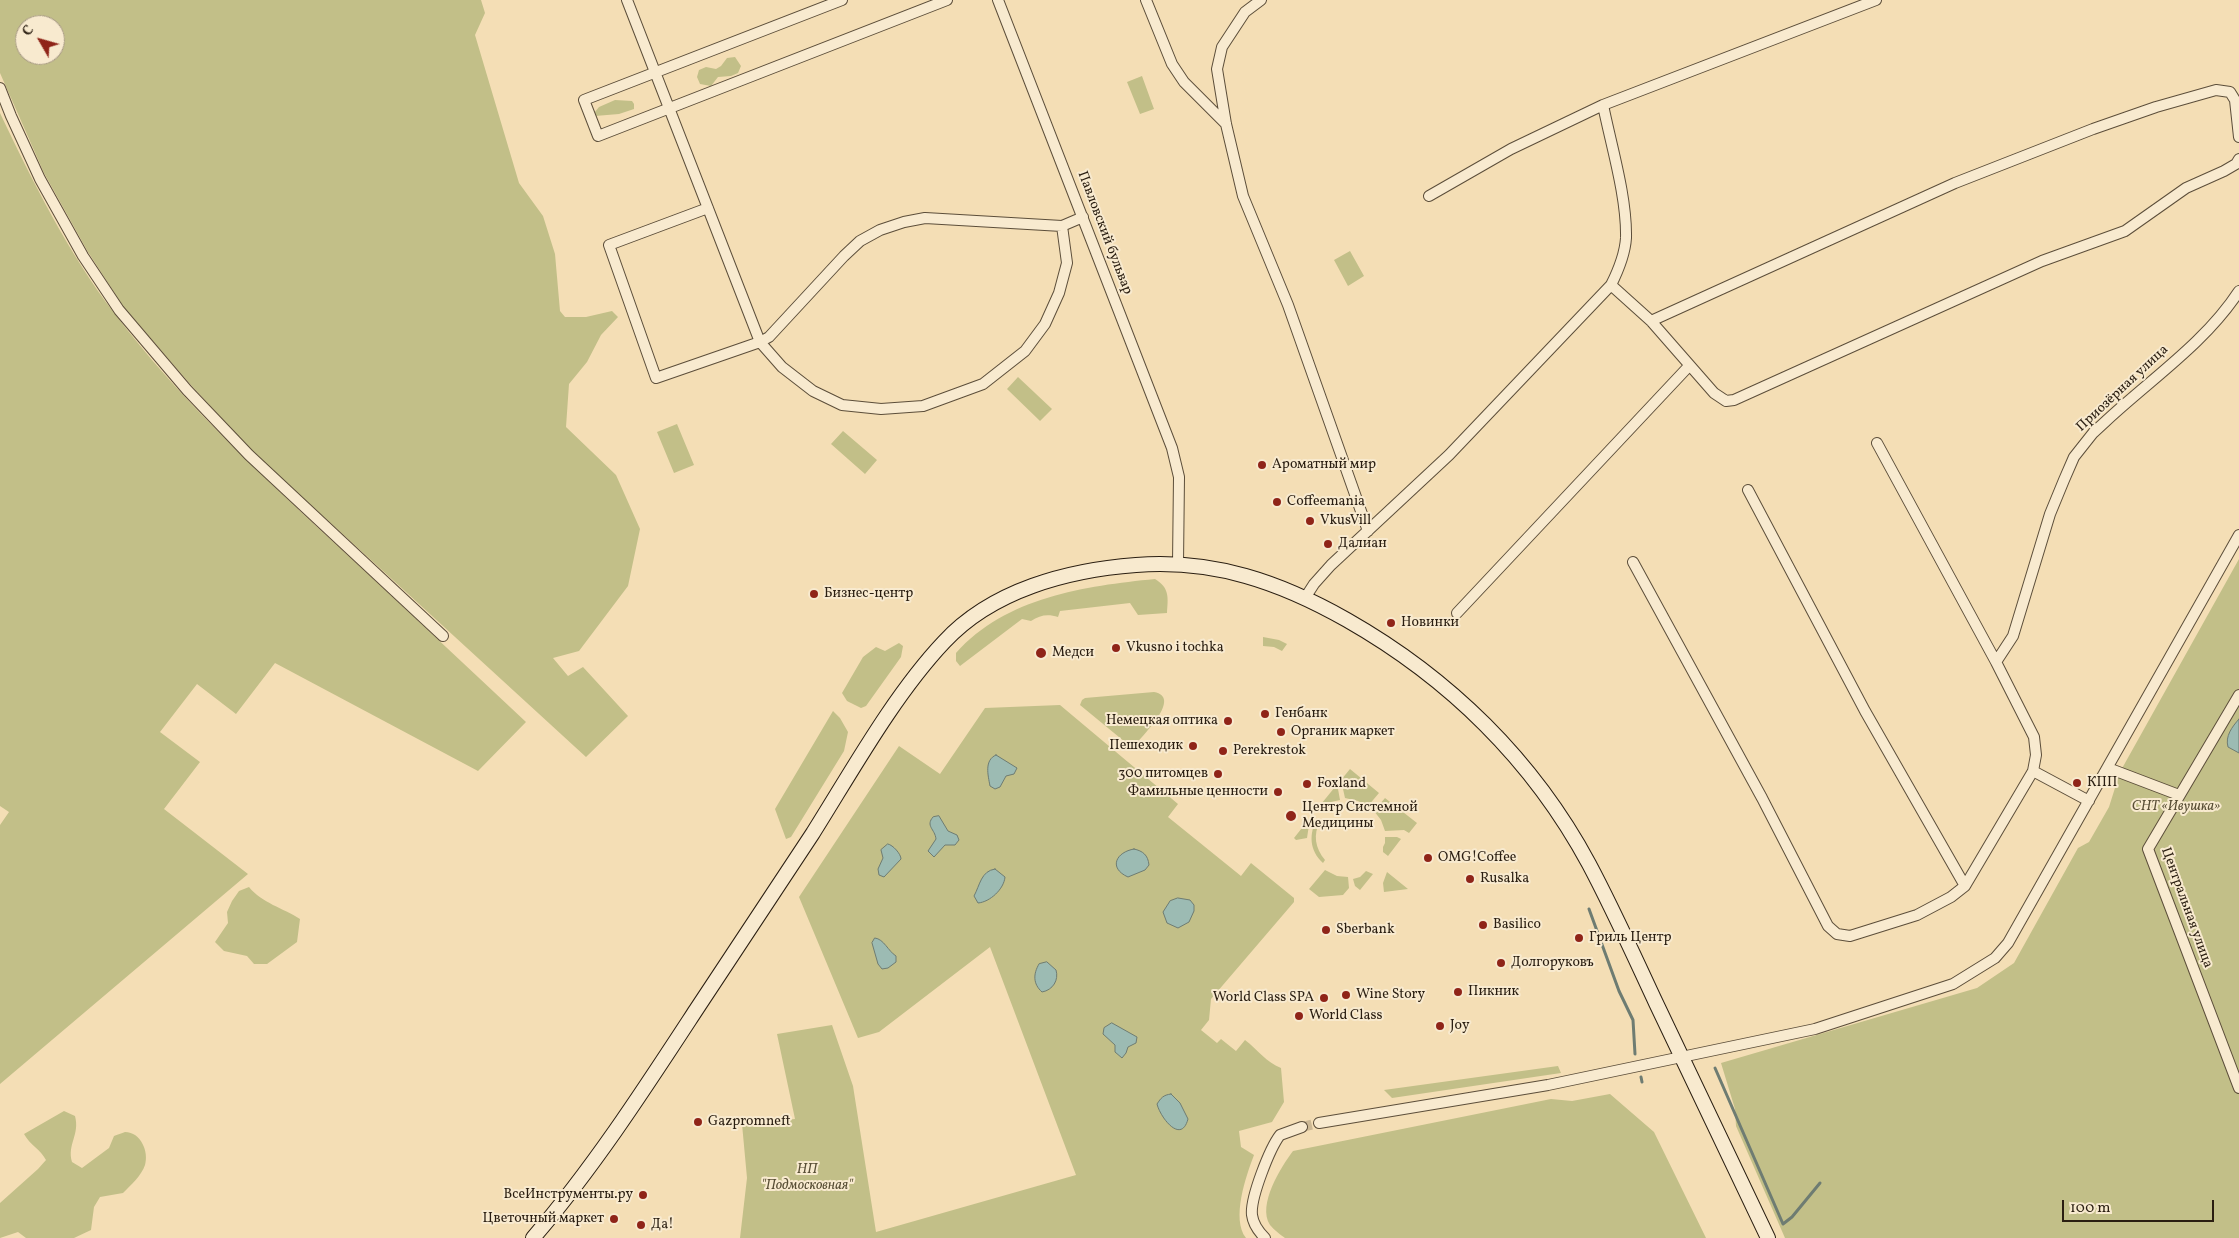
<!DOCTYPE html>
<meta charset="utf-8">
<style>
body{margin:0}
#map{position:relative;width:2239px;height:1238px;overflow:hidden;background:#f4deb5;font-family:Vollkorn,serif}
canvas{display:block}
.north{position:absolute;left:15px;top:15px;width:50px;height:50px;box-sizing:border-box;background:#f8eacf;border:1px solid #a69883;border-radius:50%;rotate:308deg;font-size:14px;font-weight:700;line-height:20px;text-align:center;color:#2a1e11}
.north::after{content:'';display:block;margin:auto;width:18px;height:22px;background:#8f2418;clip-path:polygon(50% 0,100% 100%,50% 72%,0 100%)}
.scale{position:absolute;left:2062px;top:1200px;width:152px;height:22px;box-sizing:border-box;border:2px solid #2a1e11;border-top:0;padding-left:6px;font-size:15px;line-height:18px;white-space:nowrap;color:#2a1e11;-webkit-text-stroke:4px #f8eacf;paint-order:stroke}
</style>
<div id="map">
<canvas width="2239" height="1238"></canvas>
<div class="north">С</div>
<div class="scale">100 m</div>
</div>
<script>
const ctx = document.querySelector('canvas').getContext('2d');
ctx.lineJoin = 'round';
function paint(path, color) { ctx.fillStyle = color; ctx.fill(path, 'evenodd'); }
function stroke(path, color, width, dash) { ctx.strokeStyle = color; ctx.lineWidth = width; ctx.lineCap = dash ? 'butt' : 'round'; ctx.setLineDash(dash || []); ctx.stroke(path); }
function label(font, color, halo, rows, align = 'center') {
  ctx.font = font + ' Vollkorn,serif'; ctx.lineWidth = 4; ctx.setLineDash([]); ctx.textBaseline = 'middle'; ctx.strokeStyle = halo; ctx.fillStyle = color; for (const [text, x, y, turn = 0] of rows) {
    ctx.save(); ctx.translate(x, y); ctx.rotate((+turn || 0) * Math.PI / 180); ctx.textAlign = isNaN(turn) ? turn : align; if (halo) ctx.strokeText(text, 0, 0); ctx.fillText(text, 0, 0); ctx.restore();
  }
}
const green = new Path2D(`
 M0,0h481l4,13 -10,22 44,148 24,33 12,38 5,57 5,6h21l26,-6 6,6 -17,18 -14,27 -18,22 -3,43 50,48 24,54 -12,57 -49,65 -26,7 15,18 15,-9 45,49 -42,41 -334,-306 -62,-67 -67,-78 -35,-54 -44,-79 -44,-100zM25,25h30v30h-30z
 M735,57l6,9 -3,7 -7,3 -13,1 -7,9 -11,-2 -3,-7 2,-7 7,-3 10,2 5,-3 6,-8z
 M1142,76l12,33 -14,5 -13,-32z
 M615,100l17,1 2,3v5l-15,5 -24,2 -1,-3 5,-6z
 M0,113c33,69 68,140 115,201 63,83 138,153 214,224 66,61 131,122 197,184l-48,49 -203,-108 -39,51 -39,-30 -37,48 40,30 -36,47 84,65 -248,210v-259l9,-13 -9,-6z
 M1350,251l14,25 -16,10 -14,-26z
 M1018,377l34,32 -12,12 -33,-32z
 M677,424l17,41 -20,8 -17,-41z
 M843,431l34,29 -12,14 -34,-30z
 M2239,559v679h-454l-49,-112 -1,-17 -14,-46 256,-75 37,-25 64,-115 11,-6 20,-35 11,-35z
 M1155,579c15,9 13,19 12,34l-29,2 -8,-12 -70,8 -2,6c-10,-3 -18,-2 -27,4l-9,-2 -62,47 -4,-5v-8c50,-56 129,-67 199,-74z
 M1263,637l16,3 8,4 -5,7 -8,-4 -11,-1z
 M899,643l4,3 -2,11 -35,49 -5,2 -14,-7 -5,-8 21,-36 13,-10 9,4z
 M1154,692c28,5 -10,42 -17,51l-5,2 -7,-3 -45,-37 2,-5 3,-2z
 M1060,705l118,99 -10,13 73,59 10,-13 43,35v4l-83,97 -2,21 -8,10 16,13 4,-4 15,12 9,-11c13,10 21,22 36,28l3,34 -12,20 -33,9 2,16 13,8c-8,21 -23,64 -8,83h-506l7,-60 -5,-54 53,-5 -18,-85 55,-9 21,61 23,146 200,-57 -86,-228 -111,85 -21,6 -59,-141 100,-151 41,28 45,-66z
 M833,711l7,7 8,14 -4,19 -53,86 -5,2 -11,-30z
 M1350,769l29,24 -11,13 -10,-5 -13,-3 -2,-9 4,-4 -6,-5z
 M1335,787l3,2 2,11 -9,2 -12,8 -2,-1z
 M1385,798l32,25 -8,10 -5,-3 -19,1 -4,-11 -7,-9z
 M1313,814l2,2 -6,9 -2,13 -11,2 -2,-2z
 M1317,818l3,3c-7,14 -5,27 5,39l-2,3c-14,-13 -14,-29 -6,-45z
 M1385,837h12l4,2 -13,17 -5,-4v-5l2,-4z
 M1325,870l12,6 11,1 1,11 -6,7 -24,2 -10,-8z
 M1366,871l7,3 -13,16 -5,-4 -2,-7 7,-2z
 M1387,872l21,17 -24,3 -1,-9z
 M249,887c13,16 34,21 51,32l-3,23 -30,22h-13l-7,-8 -23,-5 -9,-9 13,-19 -1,-11 5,-11 7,-10z
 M1558,1066l3,7 -169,25 -8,-8z
 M1610,1094l44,38 52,106h-421c-4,-3 -11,-8 -15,-13 -13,-20 11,-58 23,-74l258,-52 21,2z
 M64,1111l11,5c5,19 -8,28 -3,46l10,6 27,-20 5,-12c3,-1 8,-3 11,-4 16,0 24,20 20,33 -3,10 -15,21 -22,28l-23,4 -6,10 -3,23 -17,8h-48l-8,-6 -18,6v-35l38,-34 8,-9c-6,-11 -16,-15 -22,-26z`);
const water = new Path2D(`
 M2239,719v34l-11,-6c-3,-11 4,-20 11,-28z
 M996,755l21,13 -3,6 -8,2 -6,11 -5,2 -5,-3c-2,-11 -6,-26 6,-31z
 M939,816l9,15 9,4 2,5 -4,5h-10l-11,12 -6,-6 8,-12c-1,-10 -11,-13 -3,-22z
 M888,844c5,1 13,10 13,15l-17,18 -5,-2 -1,-6 5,-11 -2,-8z
 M1134,849c9,2 14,6 15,16l-4,5 -17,7c-20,-9 -12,-25 6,-28z
 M995,869l10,8c-1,12 -15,25 -27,26l-4,-7c6,-11 7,-25 21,-27z
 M1178,898l12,2 4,5v6l-5,11 -11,6 -11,-5 -4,-11 7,-11z
 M875,938c9,1 13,13 21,18v6l-8,6 -6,1 -4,-5 -6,-21z
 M1047,962l9,8c3,10 -3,20 -14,22 -9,-8 -9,-18 -3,-28z
 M1112,1023l25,14 -1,6 -8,4 -2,6 -4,5 -7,-6v-7l-12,-11 1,-6z
 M1171,1094l9,9 8,16c-7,26 -28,-2 -31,-15 4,-6 6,-9 14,-10z`);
const stream = new Path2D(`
 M1589,909l30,82 14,29 2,34
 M1715,1068l68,156 9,-7 28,-34
 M1641,1077l1,5`);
const minorTunnel = new Path2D(`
 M1302,1127l17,-4`);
const minor = new Path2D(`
 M627,0l133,342 22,25 31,24 29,14 39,4 42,-3 60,-22 42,-33 20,-27 14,-31 8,-30 -5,-37
 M842,0l-258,100 14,36 349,-136
 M998,0l174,448 7,29 -1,86
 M1146,0l26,64 12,18 42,42
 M1261,0l-16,12 -23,35 -5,22 9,55 17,72 45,109 80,226
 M0,88l11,28 29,63 43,77 36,54 68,80 62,65 194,181
 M1429,196l82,-47 92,-44
 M708,208l-99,37 47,133 104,-36 9,-5 75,-81 16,-15 20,-11 24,-8 21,-4 137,8 21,-9
 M1611,285l40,36 63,72 12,8 8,-1 308,-139 83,-30 61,-43 38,-17 12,-7 3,-5
 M1651,321l304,-138 138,-54 63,-22 60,-17 14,2 5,8 4,37
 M1877,443l119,219 38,75 2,18 -3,16 56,30
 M1748,490l117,221 100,175
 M1633,562l129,236 66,128 9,8 13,2 67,-21 34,-18 14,-11 68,-115
 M1305,598l9,-14 17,-19 118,-110 162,-170c7,-14 14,-31 15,-47 1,-41 -15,-93 -23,-133l273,-105
 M1457,613l232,-247
 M1996,662l17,-26 37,-122 14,-34 10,-23 19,-24 13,-12c45,-42 99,-78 133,-130
 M2239,695l-91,154 91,239
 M2108,768l71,27
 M1319,1123l229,-38 267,-56 138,-45 42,-26 13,-15 231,-408
 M1265,1238c-6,-6 -12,-15 -13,-23 -2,-17 18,-67 28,-80l22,-8`);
const secondary = new Path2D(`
 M533,1238c61,-71 112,-150 163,-228 39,-59 78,-118 117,-177 39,-62 81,-138 131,-191 48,-52 124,-72 192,-77 78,-6 144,17 211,55 102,58 186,140 242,244 24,45 45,92 67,139 37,78 75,157 112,235`);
const markers = [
 [1262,465,5,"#8f2418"],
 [1277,502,5,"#8f2418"],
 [1310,521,5,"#8f2418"],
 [1328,544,5,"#8f2418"],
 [814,594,5,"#8f2418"],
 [1391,623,5,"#8f2418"],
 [1116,648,5,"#8f2418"],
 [1041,653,6,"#8f2418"],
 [1265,714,5,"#8f2418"],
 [1228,721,5,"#8f2418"],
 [1281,732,5,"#8f2418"],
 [1193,746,5,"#8f2418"],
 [1223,751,5,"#8f2418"],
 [1218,774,5,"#8f2418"],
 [2077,783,5,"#8f2418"],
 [1307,784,5,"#8f2418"],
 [1278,792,5,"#8f2418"],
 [1291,816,6,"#8f2418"],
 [1428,858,5,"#8f2418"],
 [1470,879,5,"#8f2418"],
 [1483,925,5,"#8f2418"],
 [1326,930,5,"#8f2418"],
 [1579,938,5,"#8f2418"],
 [1501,963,5,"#8f2418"],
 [1458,992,5,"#8f2418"],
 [1346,995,5,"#8f2418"],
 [1324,998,5,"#8f2418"],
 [1299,1016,5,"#8f2418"],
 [1440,1026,5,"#8f2418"],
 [698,1122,5,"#8f2418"],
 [643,1195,5,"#8f2418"],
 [614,1219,5,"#8f2418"],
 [641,1225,5,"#8f2418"]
];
const streetNames = [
 ["Павловский бульвар",1104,233,69],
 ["Приозёрная улица",2123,389,-43],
 ["Центральная улица",2186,908,70]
];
const poiNames = [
 ["Ароматный мир",1272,465],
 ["Coffeemania",1287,502],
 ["VkusVill",1320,521],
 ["Далиан",1338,544],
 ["Бизнес-центр",824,594],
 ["Новинки",1401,623],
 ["Vkusno i tochka",1126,648],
 ["Медси",1052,653],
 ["Генбанк",1275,714],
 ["Немецкая оптика",1218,721,"right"],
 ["Органик маркет",1291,732],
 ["Пешеходик",1183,746,"right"],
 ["Perekrestok",1233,751],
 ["300 питомцев",1208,774,"right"],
 ["КПП",2087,783],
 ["Foxland",1317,784],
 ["Фамильные ценности",1268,792,"right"],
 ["Центр Системной",1302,808],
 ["Медицины",1302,824],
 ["OMG!Coffee",1438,858],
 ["Rusalka",1480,879],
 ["Basilico",1493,925],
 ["Sberbank",1336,930],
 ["Гриль Центр",1589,938],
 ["Долгоруковъ",1511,963],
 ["Пикник",1468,992],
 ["Wine Story",1356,995],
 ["World Class SPA",1314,998,"right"],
 ["World Class",1309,1016],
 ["Joy",1450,1026],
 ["Gazpromneft",708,1122],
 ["ВсеИнструменты.ру",633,1195,"right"],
 ["Цветочный маркет",604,1219,"right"],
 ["Да!",651,1225]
];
const parkNames = [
 ["СНТ «Ивушка»",2176,807],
 ["НП",807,1170],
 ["\"Подмосковная\"",807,1186]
];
paint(green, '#c2bf88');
paint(water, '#9cbbb3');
stroke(water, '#6e7c72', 1);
stroke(stream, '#6e7c72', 3);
stroke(minorTunnel, '#ccb894', 10, [10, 5]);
stroke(minor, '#5c4e3a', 12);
stroke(secondary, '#2a1e11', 16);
stroke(minor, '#f8eacf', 10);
stroke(secondary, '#f8eacf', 14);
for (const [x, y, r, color] of markers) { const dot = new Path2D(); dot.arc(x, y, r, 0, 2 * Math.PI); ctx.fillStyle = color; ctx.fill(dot); stroke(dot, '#f8eacf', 2); }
label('14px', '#2a1e11', '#f8eacf', streetNames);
label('14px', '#2a1e11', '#f8eacf', poiNames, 'left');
label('italic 14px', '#584e35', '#f8eacf', parkNames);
</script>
